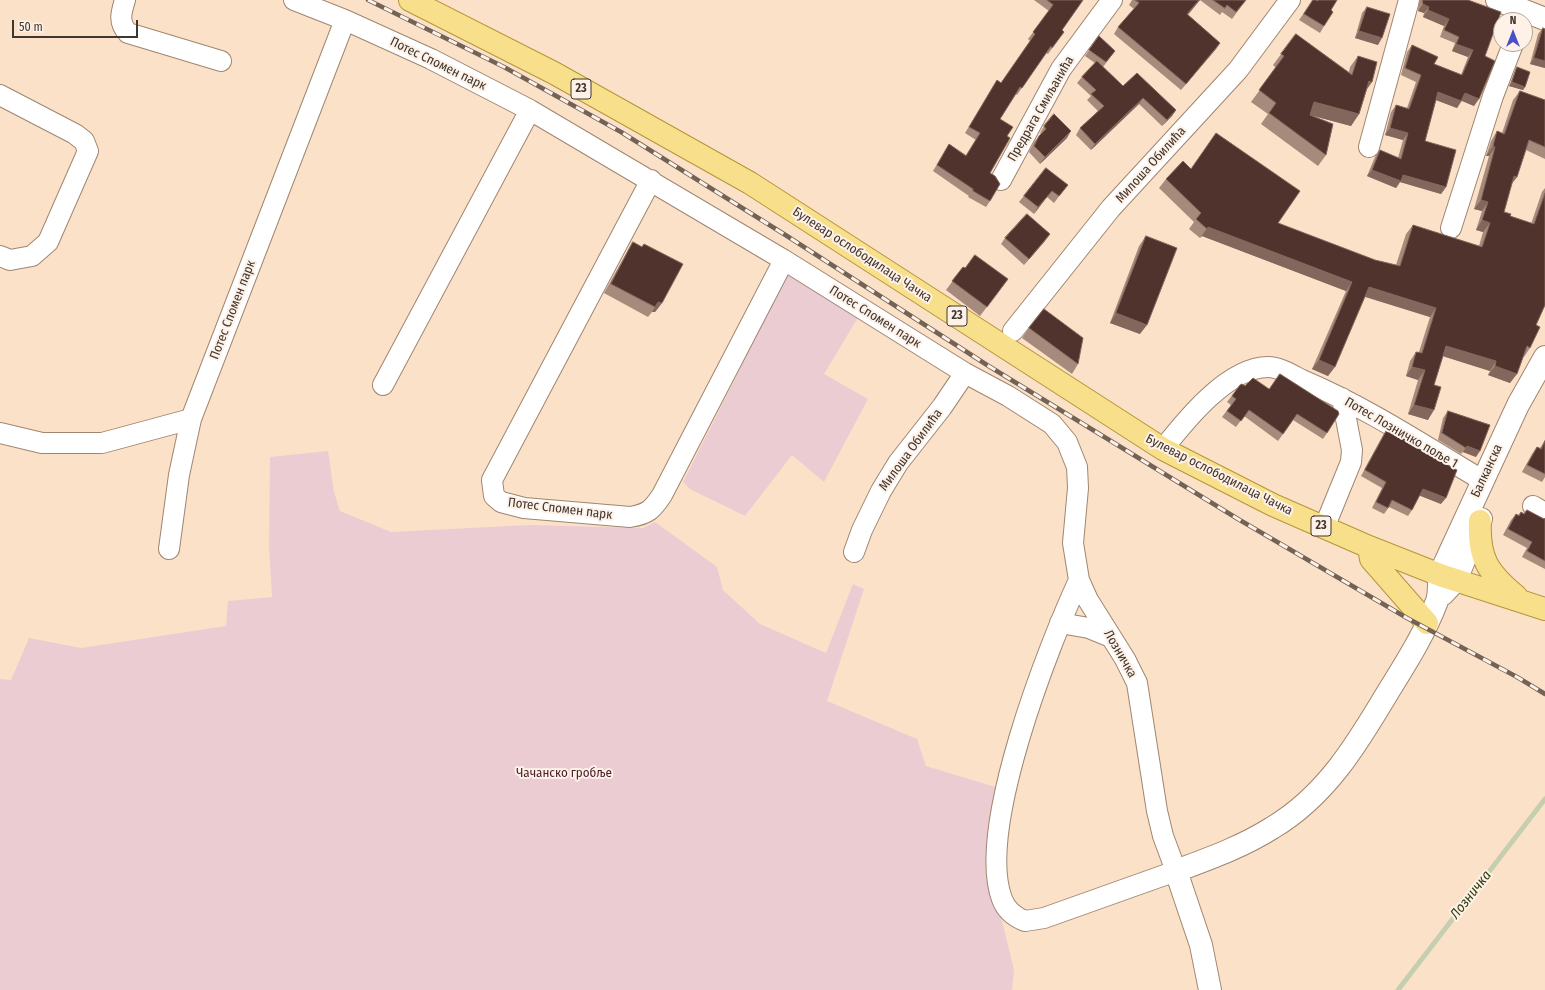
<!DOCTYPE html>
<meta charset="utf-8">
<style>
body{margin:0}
#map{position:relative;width:1545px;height:990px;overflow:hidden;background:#fce1c9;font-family:"Fira Sans Condensed",sans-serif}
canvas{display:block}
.north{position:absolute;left:1493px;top:12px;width:40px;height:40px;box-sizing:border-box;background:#fdf1e8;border:1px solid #b2a69d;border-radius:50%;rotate:0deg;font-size:11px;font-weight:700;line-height:16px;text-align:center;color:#41362d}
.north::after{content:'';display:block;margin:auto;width:14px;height:18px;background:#4851c6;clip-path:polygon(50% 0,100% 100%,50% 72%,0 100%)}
.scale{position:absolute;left:12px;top:20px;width:126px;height:18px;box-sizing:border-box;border:2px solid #41362d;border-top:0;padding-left:5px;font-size:12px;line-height:14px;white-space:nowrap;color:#41362d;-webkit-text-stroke:3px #fdf1e8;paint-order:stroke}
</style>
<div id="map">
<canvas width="1545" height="990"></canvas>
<div class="north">N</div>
<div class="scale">50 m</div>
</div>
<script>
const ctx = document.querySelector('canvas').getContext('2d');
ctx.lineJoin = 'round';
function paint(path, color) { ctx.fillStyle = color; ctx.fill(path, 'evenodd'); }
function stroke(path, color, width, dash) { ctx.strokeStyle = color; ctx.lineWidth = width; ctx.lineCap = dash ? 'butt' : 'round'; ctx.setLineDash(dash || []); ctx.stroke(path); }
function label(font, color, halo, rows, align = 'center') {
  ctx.font = font + ' "Fira Sans Condensed",sans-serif'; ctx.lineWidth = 4; ctx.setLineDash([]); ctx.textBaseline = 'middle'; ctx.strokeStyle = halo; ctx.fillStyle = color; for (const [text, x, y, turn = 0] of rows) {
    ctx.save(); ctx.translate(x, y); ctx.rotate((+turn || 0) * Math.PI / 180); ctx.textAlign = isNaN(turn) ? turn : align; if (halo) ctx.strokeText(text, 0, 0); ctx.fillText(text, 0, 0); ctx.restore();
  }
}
const green = new Path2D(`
 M784,273l75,43 -35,58 44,25 -44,83 -32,-27 -47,61 -55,-27 -7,-7 54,-107z
 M328,451l6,41 6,19 51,21 138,-7 114,3 12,-6 62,45 6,23 37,34 66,29 27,-69 11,5 -37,112 90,38 9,27 76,23 -8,99 20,82 -2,20h-1012v-311l11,1 18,-42 52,10 145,-22 2,-25 44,-4 -3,-50 1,-90z`);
const stream = new Path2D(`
 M1398,990l147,-191`);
const street = new Path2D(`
 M125,0c-4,13 -7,22 3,33l93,28
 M294,0l51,20 86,39 99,51 254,150 181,113 43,23 44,28 15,18 10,25 1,21 -5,55 6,37 9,20 37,59 12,24 20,128 6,25 13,35 -132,47 -19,3c-10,-4 -19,-11 -23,-22 -26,-69 46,-252 77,-319
 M0,95l75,39 9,7 4,10 -40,91 -16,14 -22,4 -10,-4
 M1369,147l40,-147
 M651,180l-159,300 2,16 7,6 23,6 106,9c18,-3 22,-7 32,-22l122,-235
 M1001,180l60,-111 51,-69
 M1451,228l42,-132 20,-52
 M1013,331l98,-123 127,-138 52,-70
 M383,385l147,-275
 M0,433l42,10h60l89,-24 154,-399
 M1163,449c22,-28 65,-82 105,-82 12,0 24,8 34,13 64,27 121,65 180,100
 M1533,506l12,7
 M1324,528l27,-66 1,-12 -10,-52
 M169,549l10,-74 12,-56
 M854,552l8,-22 19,-39 17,-28 44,-56 23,-34
 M1060,623l29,5 22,9`);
const secondary = new Path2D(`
 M1497,0l48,19
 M1443,594l13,-14 25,-61
 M1210,990l-9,-45 -25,-74c32,-12 66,-24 96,-43 54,-32 85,-84 116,-136 18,-29 37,-59 49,-91 3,-8 1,-18 3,-27 3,-7 7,-15 10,-22l68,-147 27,-48`);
const primary = new Path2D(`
 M410,0l144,73 196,110 413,266 110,56 96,42 71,28 105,34
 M1480,521c-2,37 8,52 36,75
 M1369,547l2,12 56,64`);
const rail = new Path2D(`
 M368,0l136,67 117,65 166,104 200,129 251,154 169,99 110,59 28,17`);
const wall = new Path2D(`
 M1034,0h49l-21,30 2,2 -16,22 -2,-1 -29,42 -1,-1 -16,25 7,17 -17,37v28l-4,6 -18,-10 1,-1 -36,-25 16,-27 17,11 10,-15 -11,-7 28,-46 4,-7 4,3 29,-42 -2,-2 21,-28z
 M1132,0h114l-14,19 -10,-7 -2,3 -20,-15 -12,15 32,28 -4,6 -35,41 -67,-56 4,-7 16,-18 -5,-4z
 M1313,0l4,1v-1h20l-6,10 -7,16 -4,7 -21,-13z
 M1419,0h49l17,56 -11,50 -12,-5 -5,7 -21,-8 -11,41 21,46 -5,7 -41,-12 -4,6 -29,-12 8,-19 5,-7 18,8 5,-18 -18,-5 6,-23 5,-7 11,3 9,-26 -15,-7 6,-23 5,-7 22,19 27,11 7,-18 -16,-6 3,-8 -15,-6 4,-11 -21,-9 1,-4 -6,-2z
 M1367,7l11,38 -23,-7 7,-25z
 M1543,28l2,40 -15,-4 8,-30z
 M1296,34l53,38 1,-5 8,-11 14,26 -5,7 -8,25 -8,12 -41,-11 16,40 -8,11 -57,-42 7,-10 -17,-12 25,-34 -3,-3z
 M1099,36l16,15 -12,16 20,19 53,24 -4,6 -10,10 -23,-22 -48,46 -15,-15 4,-7 18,-17 -11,-11 4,-4 -14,-13 5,-6 13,-14 -10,-7z
 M1517,67l8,20 -2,3 -14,-4 6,-15z
 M1520,91l25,9v59l-19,-9 -9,27 -5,6 -8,29 6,4 21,8 11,-32 3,-4v117l-9,20 -6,23 -6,9h-1l-13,26 -22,-8 2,-4 -47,-15 -9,29 -6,35 -20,-6 10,-34 -12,-4 4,-15 6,-9h3l11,-35 -65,-20 -37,79 -16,-7 34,-78 -144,-55 -2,2 -11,-9 5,-7 -35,-34 7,-9 25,-10 87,54 97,37 21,5 10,-31 7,-9 66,21 4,-14 -7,-2 6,-19 -8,-2 15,-53h-3l5,-15 6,-10 5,2 11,-33z
 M1044,126l23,12 -27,26 -11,-12 5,-10 7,-8 -1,-1z
 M1046,168l17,23 -9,12 -7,-6 -13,17 -15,-12z
 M1146,236l-6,98 -30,-11 29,-77z
 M1005,238l40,3 -21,24 -23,-21z
 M633,242l9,5 2,-3 18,59 -7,9h-3l-4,5 -44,-24 23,-41z
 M963,267l2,1 43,11 -28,37 -34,-26z
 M1029,328l49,36 -6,10 -50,-36z
 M1253,378l74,55 -4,6 -30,-19 -15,21 -34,-25 -8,11 -14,-10 9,-12 -4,-3 13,-17 5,1z
 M1448,411l28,46 -13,-5 -2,2 -23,-14 5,-22z
 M1388,428l17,13 36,63 -22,-9 -7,15 -4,6 -19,-9 -5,7 -12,-6 10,-20 -21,-12 23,-42z
 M1545,440v37l-3,5 -20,-10 10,-18 5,-7 3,1z
 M1527,510l17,9 1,-1v51l-23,-12 5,-9 -24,-13 8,-15 5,-6 2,1 3,-3 3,2z`);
const shadedWall = new Path2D(`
 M1199,0h1l-17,20 4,-6z
 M1423,4l6,3 -5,6 -6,-2z
 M1428,10l21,9 -5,7 -21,-9z
 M1359,31l23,7 -4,7 -23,-7z
 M1220,43l-4,6 -35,41 5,-6z
 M1456,44l17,6 -5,7 -16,-6z
 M1534,58l11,3v7l-15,-4z
 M1369,81l3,1 -8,11z
 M1512,82l13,5 -2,3 -14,-4z
 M1438,92l23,9 -4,7 -24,-9z
 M1465,93l14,6 -5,7 -14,-6z
 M1143,98l-4,6 -48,46 4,-6z
 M1314,102l45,12 -8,12 -45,-12z
 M1176,110l-4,6 -10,10 5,-6z
 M1390,128l18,5 -5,7 -18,-5z
 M1071,131l-4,7 -27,26 5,-7z
 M1493,146l2,1 -6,9h-3z
 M1372,170l31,5 43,12 -5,7 -41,-12 -4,6 -29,-12z
 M1514,176l3,1 -7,9z
 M1052,191l-5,6 -13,17 4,-7z
 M1481,200l7,2 -6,9 -8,-2z
 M1482,220l8,3 -7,9 -7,-2z
 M1208,227l144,55 -6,9 -144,-55 -2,2z
 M1050,234l-5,7 -21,24 5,-6z
 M1369,287l67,21 -6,9 -67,-21z
 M658,302l4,1 -7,9h-3z
 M1116,313l31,12 -7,9 -30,-11z
 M1446,346l50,15 -6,10 -51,-16z
 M1319,360l16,7 -7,9 -16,-7z
 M1495,366l22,8 -7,9 -22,-8z
 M1412,367l13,3 -7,10 -12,-4z
 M1414,405l20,5 -6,10 -20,-6z
 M1467,446l13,5 -4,6 -13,-5z
 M1423,489l23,9 -5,6 -23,-9z`);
const building = new Path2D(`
 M1047,0h36l-21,30 2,2 -12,16 -1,-2 -29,42 -2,-1 -20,32 13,8 -6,9 3,2 -20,35 5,3 5,8 -10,17 -17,-10v-2l-36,-24 12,-21 17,12 14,-23 -11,-6 28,-47 4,3 34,-49 -2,-2 20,-27z
 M1135,0h64l-12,14 33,29 -34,41 -68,-57 21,-24z
 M1213,0h33l-10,12 -9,-7 -2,3z
 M1313,0h3l2,1v-1h19l-6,10 2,2 -9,14 -20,-12z
 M1423,0h45l33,12 -16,44 10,5 -16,38 -14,-6 -4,8 -23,-9 -13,49 31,9 -10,37 -43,-12 -2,6 -29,-11 8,-20 21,9 7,-26 -18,-5 6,-23 13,4 12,-34 -16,-7 7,-23 26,12 -4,7 28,11 11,-25 -17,-6 3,-7 -15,-7 5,-11 -21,-9 1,-3 -6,-3z
 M1367,7l23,7 -8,24 -23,-7z
 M1543,28l2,1v32l-11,-3z
 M1296,34l56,41 6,-19 19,6 -5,20 -3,-1 -10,33 -45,-12 -4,13 23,9 -7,31 -57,-42 7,-10 -17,-13 25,-34 -3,-2z
 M1099,36l16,15 -9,11 -17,-12z
 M1097,61l26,25 14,-13 39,37 -9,10 -24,-22 -48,46 -15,-16 24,-22 -13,-12 5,-4 -14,-13z
 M1517,67l13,5 -5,15 -13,-5z
 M1520,91l25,9v47l-16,-7 -12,37 -3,-1 -10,36 7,2 -1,2 24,8 11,-31v112l-9,20 4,2 -10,21 -3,-2 -10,28 -22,-8 1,-5 -50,-15 -12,39 7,2 -7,23 -20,-5 11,-35 -13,-3 4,-15 6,1 14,-45 -67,-21 -34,80 -16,-7 33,-78 -144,-55 -1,2 -11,-10 5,-6 -35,-34 17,-18 8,8 25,-36 84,58 -22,32 97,37 25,6 13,-41 69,22 8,-24 -8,-3 6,-18 -7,-2 14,-53 -2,-1 4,-15 7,3z
 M1054,114l17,17 -26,26 -11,-11 5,-10 7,-7 -2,-3z
 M1046,168l22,17 -9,11 -7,-5 -14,16 -14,-11z
 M1027,214l23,20 -21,25 -24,-21z
 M1146,236l31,12 -30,77 -31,-12z
 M633,242l9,5 2,-3 39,20 -21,39 -4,-1 -3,5 -44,-23z
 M975,255l33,24 -21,28 -35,-26 11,-14 2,1z
 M1044,309l39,29 -5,26 -49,-36z
 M1280,374l58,37 1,3 -12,19 -30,-19 -14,20 -34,-24 -8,11 -14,-10 9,-12 -4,-3 8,-11 2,-1 3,2 8,-8 16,11z
 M1448,411l42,14 -10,26 -13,-5 -1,2 -24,-15z
 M1388,428l18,11 -1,2 52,29 -11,28 -23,-9 -11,21 -20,-10 -4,8 -12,-6 10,-20 -21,-12z
 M1545,441v33l-18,-9 10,-18 4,2z
 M1527,510l17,9 1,-1v43l-18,-10 5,-9 -24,-13 8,-15 3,2 2,-4 3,2z`);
const shields = [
 [581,89,20],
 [957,316,20],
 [1321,526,20]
];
const shieldNames = [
 ["23",581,89],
 ["23",957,316],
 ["23",1321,526]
];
const streetNames = [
 ["Потес Спомен парк",438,64,26],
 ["Предрага Смиљанића",1041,109,-60],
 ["Милоша Обилића",1151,165,-48],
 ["Булевар ослободилаца Чачка",862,255,33],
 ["Потес Спомен парк",233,310,-69],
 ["Потес Спомен парк",875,317,32],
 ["Потес Лозничко поље 1",1401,433,30],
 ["Милоша Обилића",911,450,-54],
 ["Балканска",1487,471,-65],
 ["Булевар ослободилаца Чачка",1219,475,27],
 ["Потес Спомен парк",560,509,7],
 ["Лозничка",1120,654,60]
];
const parkNames = [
 ["Чачанско гробље",564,773]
];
const waterNames = [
 ["Лозничка",1471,895,-52]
];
paint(green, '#ecccd3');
stroke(stream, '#c5cfb0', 5);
stroke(street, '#9f8670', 22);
stroke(secondary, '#9f8670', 24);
stroke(primary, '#b49637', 24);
stroke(street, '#fff', 20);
stroke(secondary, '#fff', 22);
stroke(primary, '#f7df8b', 22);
stroke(rail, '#736356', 4.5);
stroke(rail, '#fdf1e8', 3, [9]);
paint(wall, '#a68a7b');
paint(shadedWall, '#84675c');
paint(building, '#50332d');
stroke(building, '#84675c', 1);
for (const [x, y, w] of shields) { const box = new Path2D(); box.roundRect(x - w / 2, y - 10, w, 20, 3); ctx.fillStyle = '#fdf1e8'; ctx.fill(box); stroke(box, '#41362d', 1); }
label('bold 12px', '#41362d', null, shieldNames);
label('13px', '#41362d', '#fdf1e8', streetNames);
label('13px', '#4c1d2b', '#fdf1e8', parkNames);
label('italic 14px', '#303c09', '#fdf1e8', waterNames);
</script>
